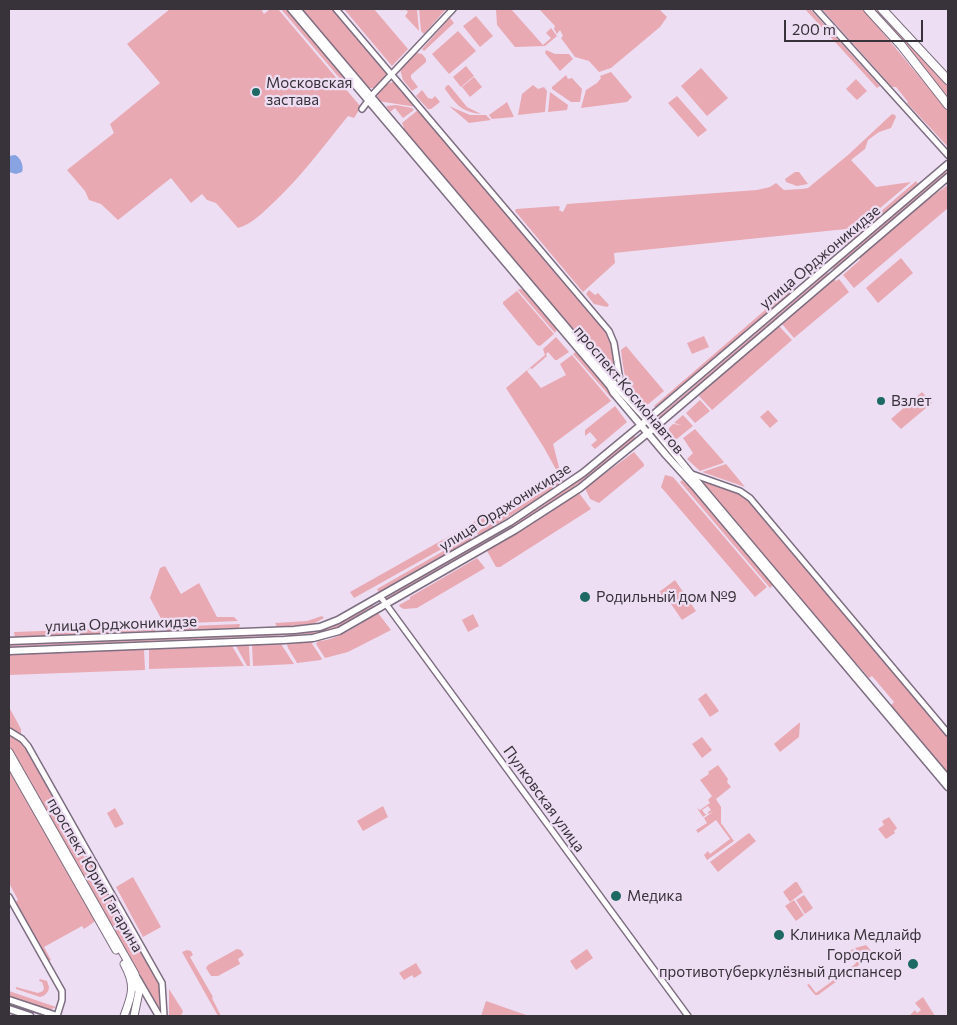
<!DOCTYPE html>
<meta charset="utf-8">
<style>
body{margin:0}
#map{position:relative;width:957px;height:1025px;overflow:hidden;background:#eedef3;font-family:Commissioner,sans-serif}
canvas{display:block}
.frame{position:absolute;inset:0;border:10px solid #38323a;pointer-events:none}
.scale{position:absolute;left:784px;top:20px;width:139px;height:22px;box-sizing:border-box;border:2px solid #38323a;border-top:0;padding-left:6px;font-size:15px;line-height:18px;white-space:nowrap;color:#38323a;-webkit-text-stroke:4px #eedef3;paint-order:stroke}
</style>
<div id="map">
<canvas width="957" height="1025"></canvas>
<div class="frame"></div>
<div class="scale">200 m</div>
</div>
<script>
const ctx = document.querySelector('canvas').getContext('2d');
ctx.lineJoin = 'round';
function paint(path, color) { ctx.fillStyle = color; ctx.fill(path, 'evenodd'); }
function stroke(path, color, width, dash) { ctx.strokeStyle = color; ctx.lineWidth = width; ctx.lineCap = dash ? 'butt' : 'round'; ctx.setLineDash(dash || []); ctx.stroke(path); }
function label(font, color, halo, rows, align = 'center') {
  ctx.font = font + ' Commissioner,sans-serif'; ctx.lineWidth = 4.5; ctx.setLineDash([]); ctx.textBaseline = 'middle'; ctx.strokeStyle = halo; ctx.fillStyle = color; for (const [text, x, y, turn = 0] of rows) {
    ctx.save(); ctx.translate(x, y); ctx.rotate((+turn || 0) * Math.PI / 180); ctx.textAlign = isNaN(turn) ? turn : align; if (halo) ctx.strokeText(text, 0, 0); ctx.fillText(text, 0, 0); ctx.restore();
  }
}
const green = new Path2D(`
 M170,9h91l3,5 6,-5h8l83,98 -7,11 -6,-2c-25,31 -47,61 -76,88 -11,10 -20,20 -34,24l-22,-25 -9,-3 -5,-6 -11,9 -20,-25 -53,42 -17,-16 -12,-4 -4,-9 -18,-21 47,-37 -4,-9 50,-41 -33,-39z
 M281,9h7l67,80 -8,-2z
 M301,9h33l50,60 3,6 -12,13h-7z
 M344,9h30l34,40 -16,17z
 M402,9h15l2,22 -14,-15 3,-4 -3,-3 -4,2z
 M419,9h27l-22,25 -3,-3z
 M496,9h15l32,36 8,-7 -5,-5 5,-5 6,8 -12,10 -30,1 -18,-22z
 M539,9h120l8,8 -7,10 -49,41 -12,4 -10,-11 -14,-4 -14,-19 2,-2 -3,-6 -3,4 -3,-5 1,-3z
 M805,9h5l70,77 -3,2z
 M822,9h41l85,102v36l-41,-44 1,-1 -12,-15h-4z
 M873,9h3l72,77v13l-48,-60z
 M476,16l17,20 -13,11 -17,-21z
 M450,18l4,5 -30,28 -2,-2z
 M458,31l18,20 -27,23 -17,-20z
 M546,50l9,4h14l4,5 -13,12 -15,-18z
 M417,53l5,1 4,5v3l-15,13v3l7,9 -6,4 -9,-11 -3,-11z
 M466,66l8,10 -13,11 -8,-10z
 M701,68l27,30 -21,18 -26,-30z
 M611,72l21,25 -5,5 -46,6 5,-18 11,-7 4,-5 -1,-2z
 M566,75l2,4 4,-1 10,11 -2,13h-9l-19,-13v-2z
 M474,77l8,10 -12,10 -8,-10z
 M856,79l11,12 -10,9 -11,-11z
 M393,82l3,1 20,24 -38,-6c-3,-9 6,-17 15,-19z
 M449,85l18,22 14,7c-20,-2 -25,-10 -36,-25l1,-3z
 M533,85l5,4 6,-2 3,4 -2,21 -27,3 4,-21z
 M422,90l6,8 4,1 3,-3 5,6 -9,7h-3l-12,-13z
 M550,92l18,13 -1,5 -19,2z
 M677,96l30,34 -9,7 -30,-34z
 M507,102l7,15 -22,2 -3,-4z
 M396,105l16,3 2,2 -11,8 -8,-10 -5,4 -4,-6z
 M449,106l21,9h16l5,5 -22,3z
 M418,110l187,220 5,12 7,38h-2l-212,-250 1,-2 -2,-5z
 M892,114l3,1 1,2 -5,11 -12,4 -11,8 -3,9 -14,11 25,27 35,-5 -63,53 -2,-6 -232,24 1,10 -32,29 -68,-81 1,-2 42,-3 2,1 -1,3 4,2 4,-8 190,-14 13,-3 6,-4 8,7 18,-1 6,-1 40,-33z
 M946,171l1,2 -113,97 -2,-2z
 M795,172h4l9,12 -11,2 -11,-4 -1,-3z
 M916,181l2,3 -73,63 -3,-2z
 M948,185v23l-94,80 -11,-13 17,-15v-3l69,-59z
 M901,258l12,15 -35,30 -12,-15z
 M828,272l1,2 -169,144 -1,-2z
 M834,279l2,2 3,-2 10,13 -55,46 -12,-14z
 M794,285l1,4 -139,119 -2,-2z
 M520,289l4,1 33,39 -2,4 -37,-43z
 M589,290l6,5 3,-2 11,12 -2,2 -13,-3 -8,-10z
 M517,291l37,43 -14,12 -3,-1 -34,-41v-2z
 M779,326l13,14 -80,70 -13,-14 4,-5z
 M704,336l5,11 -17,7 -5,-11z
 M556,337l13,15 -12,8h-2l-7,-8 -2,2 1,2 -15,13 -2,-1 -3,3 14,17 25,-13 -6,-11 12,-9 39,46 -58,43 8,31 -85,54 -4,-6 86,-50 -15,-27 -37,-58 39,-33 -2,-6z
 M626,346l38,45 -18,15c-20,-6 -23,-39 -25,-56z
 M577,351l29,35 7,14 -40,-46z
 M922,392l10,11 -31,26 -10,-10z
 M700,400l10,11 -15,12 -9,-10z
 M615,406l12,16 -32,27 -4,-4 6,-5 -7,-8 -5,4v-6z
 M768,410l10,11 -8,7 -10,-11z
 M683,415l10,11 -20,16 -5,-7 1,-7 4,-4 9,1 -8,-2z
 M695,429l29,33 -1,1 -23,8 -13,-12 6,-6 -10,-15z
 M634,436l2,2c-25,20 -50,41 -76,59 -55,38 -114,69 -172,102l-2,-1 159,-94 42,-30z
 M634,452l10,12v2l-45,37 -9,-4 -5,-11z
 M726,464l19,23 -43,-15z
 M665,475l8,2 94,110 -12,10 -94,-110z
 M563,478v5l-85,53 -1,-4 48,-29z
 M682,480l12,10 80,94 -4,4 -90,-106z
 M702,481l42,15 204,241v38l-58,-69 4,-4 -22,-26 -3,2 -12,-14 -2,1 -154,-183z
 M579,493l12,16 -91,58h-4l-9,-16 34,-20z
 M469,525l3,7 -118,66 -4,-6z
 M473,534l3,3 -97,56 -2,-4z
 M477,558l8,10 -68,40 -13,1 -4,-2 -1,-2 11,-6v-2z
 M165,566l16,28 18,-11 18,34h17l4,4 -74,3 -14,-26 10,-30z
 M675,580l21,31 -14,9 -13,-19 -3,2 -7,-11z
 M373,605l1,2 -38,21 -22,6 -305,13v-2l12,-1 283,-11 25,-5z
 M378,613l13,17 -43,22 -23,6 -9,-14 2,-3c22,-1 42,-18 60,-28z
 M473,614l6,12 -11,6 -6,-12z
 M322,616l2,2 -11,6 -36,3 -2,-4 32,-2z
 M240,624l-1,4 -72,3 -2,-4z
 M156,627l-1,4 -140,6 -1,-5z
 M311,642l11,17 -1,1 -24,3 -9,-15 -1,-4z
 M281,644l13,20 -41,2 -1,-21z
 M232,646l12,20 -95,3v-20z
 M236,646h13l1,20h-3z
 M144,649l1,21 -136,5 1,-21z
 M706,693l13,18 -9,6 -12,-18z
 M9,707l12,22v7l-12,-8z
 M799,723h1l-1,14 -19,15 -6,-8z
 M9,734l9,6 7,8 134,236 1,26 -151,-264z
 M702,737l10,13 -10,8 -10,-14z
 M718,765l10,14 -1,3 4,5 -15,12 5,8v16l13,18 -27,19 -3,-5 4,-4 2,3 20,-15 -14,-19 -18,13 -2,-3 11,-7 -3,-5 9,-6 -5,2v-2l3,-2 -3,-4 -6,4 3,4h2l-4,3 -6,-9 3,2 10,-7 -2,-3 4,-4 -12,-16 9,-6 -1,-2z
 M9,768l85,151v3l-10,7 -2,-3 -38,21 7,13 -3,2 -34,-59 4,-3 -9,-17z
 M383,806l5,11 -25,14 -6,-10z
 M115,808l9,16 -9,4 -8,-15z
 M889,817l8,11 -3,3 1,2 -9,6 -8,-10 6,-4 -2,-4z
 M749,833l7,8 -38,31 -8,-10z
 M133,877l28,50 -18,10 -27,-50z
 M795,882h2l6,10 -13,10 -7,-10z
 M804,895l9,13 -8,6 -9,-14z
 M794,900l10,15 -8,6 -11,-15z
 M866,945l8,9 -9,7 -10,-13z
 M237,949l4,1 3,5 -6,4 2,5 -22,12h-7l-5,-8 2,-3z
 M587,949l6,9 -17,12 -6,-9z
 M853,949l10,13 -45,33h-3l-8,-10 2,-1 7,9 38,-28 2,-2 -1,-3 4,-3 -4,-4 -4,2 -3,-3z
 M187,950l4,1 2,4 -3,2 23,40 -1,1 9,18h-3l-36,-64z
 M416,963l6,10 -8,5 -2,-3 -8,5 -5,-7z
 M40,979l7,2 2,6c0,5 -4,9 -9,10l-24,-8v-2l22,6 5,-2 1,-3 -2,-6 -3,-1z
 M169,989l14,22 -2,5h-12z
 M9,991l47,16 -6,3 -41,-14z
 M923,997l12,19h-26l6,-6 2,3 4,-3 -6,-7z
 M486,1001l43,15h-48z`);
const water = new Path2D(`
 M15,155c6,3 9,11 7,17l-6,2 -7,-2v-16z`);
const minor = new Path2D(`
 M336,9l273,322 5,12 8,50
 M816,9l132,146
 M362,109l12,-16 79,-84
 M692,474l48,17 10,7 198,235
 M380,596l308,420
 M9,731l13,8 6,7 134,237 2,33
 M9,897l53,94v9l-5,16`);
const tertiary = new Path2D(`
 M291,9l319,377 3,6 53,63 30,33 252,299
 M297,9l325,384 25,27 53,65 248,294
 M9,641l285,-11 26,-3 18,-7 172,-98 73,-49 64,-53 301,-256
 M9,651l275,-11 29,-2 26,-7 176,-101 65,-42 74,-60 294,-251
 M137,978l22,38
 M9,1000l48,16
 M9,1009l21,7`);
const secondary = new Path2D(`
 M9,752l126,222 4,18 -5,24
 M9,762l107,188
 M124,964c12,21 8,31 0,52`);
const primary = new Path2D(`
 M868,9l33,36 47,60
 M882,9l66,71`);
const tram = new Path2D(`
 M9,1003l38,13`);
const markers = [
 [256,92,5,"#1e6963"],
 [881,401,5,"#1e6963"],
 [585,597,6,"#1e6963"],
 [616,896,6,"#1e6963"],
 [779,935,6,"#1e6963"],
 [913,964,6,"#1e6963"]
];
const poiNames = [
 ["Московская",266,83],
 ["застава",266,100],
 ["Взлет",891,401],
 ["Родильный дом №9",596,597],
 ["Медика",627,896],
 ["Клиника Медлайф",790,935],
 ["Городской",902,955,"right"],
 ["противотуберкулёзный диспансер",902,972,"right"]
];
const streetNames = [
 ["улица Орджоникидзе",820,257,-40],
 ["проспект Космонавтов",629,390,50],
 ["улица Орджоникидзе",505,507,-32],
 ["улица Орджоникидзе",121,624,-2],
 ["Пулковская улица",544,799,54],
 ["проспект Юрия Гагарина",95,875,60]
];
paint(green, '#e8a9b2');
paint(water, '#87a3e2');
stroke(minor, '#7d6e81', 8);
stroke(tertiary, '#7d6e81', 9);
stroke(secondary, '#7d6e81', 9);
stroke(primary, '#7d6e81', 10);
stroke(minor, '#fff', 5);
stroke(tertiary, '#fff', 6);
stroke(secondary, '#fff', 7);
stroke(primary, '#fff', 8);
stroke(tram, '#807683', 1);
for (const [x, y, r, color] of markers) { const dot = new Path2D(); dot.arc(x, y, r, 0, 2 * Math.PI); ctx.fillStyle = color; ctx.fill(dot); stroke(dot, '#eedef3', 2); }
label('15px', '#38323a', '#eedef3', poiNames, 'left');
label('15px', '#38323a', '#eedef3', streetNames);
</script>
